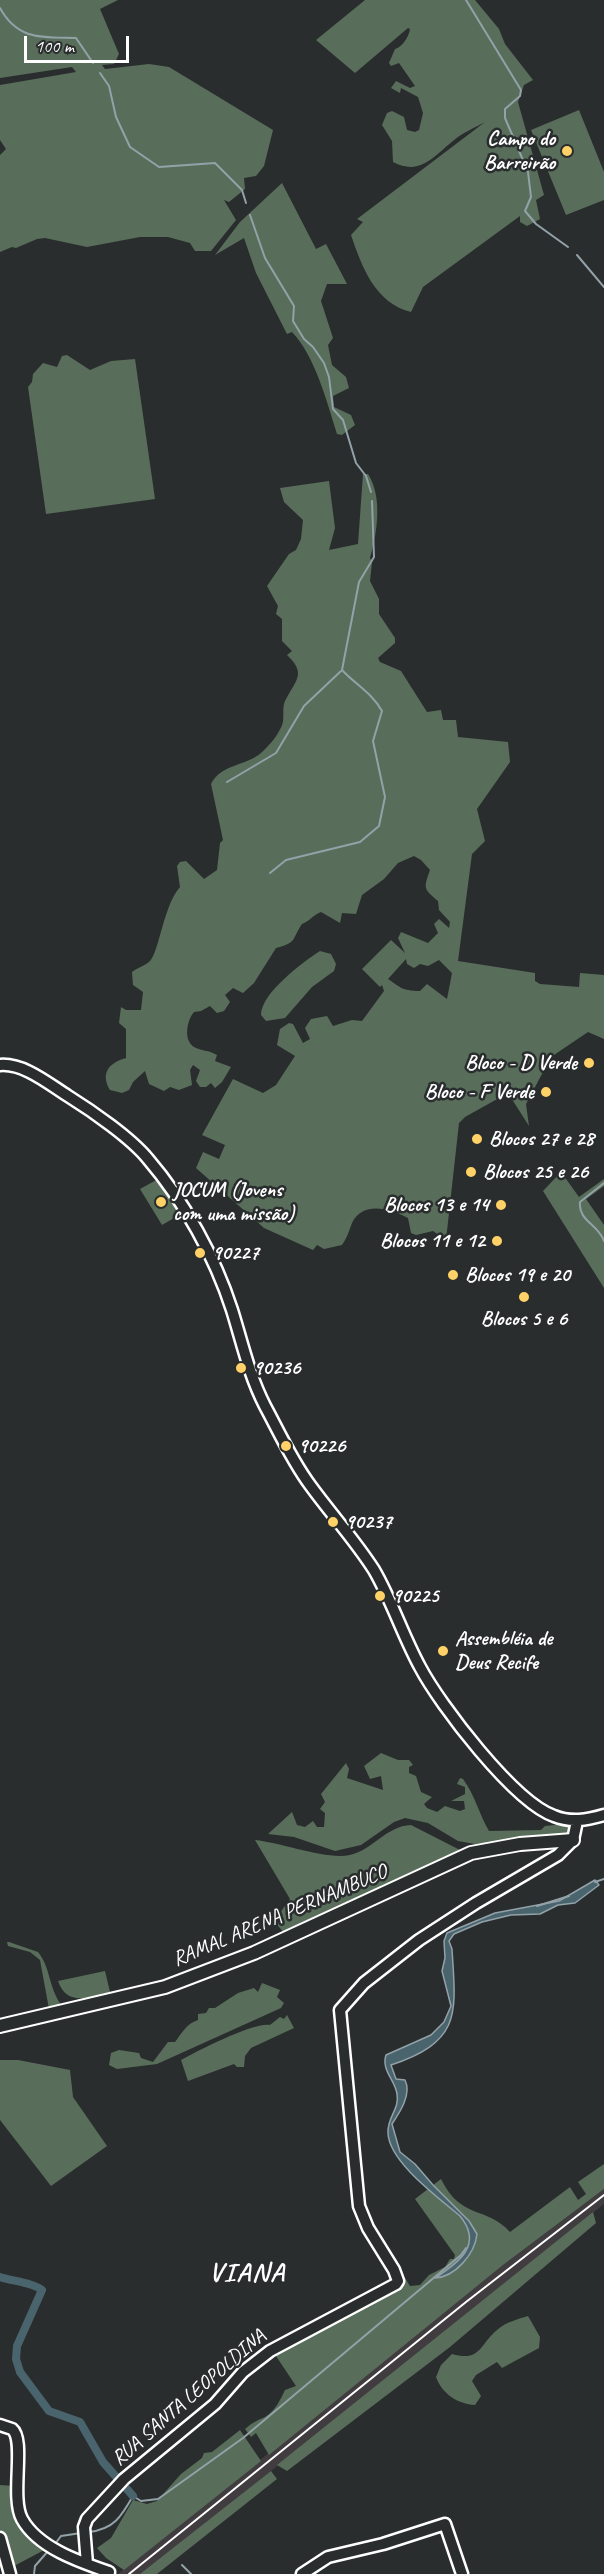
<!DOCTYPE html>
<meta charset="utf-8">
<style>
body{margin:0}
#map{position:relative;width:604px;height:2574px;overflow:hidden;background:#2a2d2e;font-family:Caveat,sans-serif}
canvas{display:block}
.scale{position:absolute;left:24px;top:36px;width:105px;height:27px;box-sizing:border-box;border:3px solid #fff;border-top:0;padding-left:8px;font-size:18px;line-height:21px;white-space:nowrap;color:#fff;-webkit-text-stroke:4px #2a2d2e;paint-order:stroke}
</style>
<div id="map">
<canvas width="604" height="2574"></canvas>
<div class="scale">100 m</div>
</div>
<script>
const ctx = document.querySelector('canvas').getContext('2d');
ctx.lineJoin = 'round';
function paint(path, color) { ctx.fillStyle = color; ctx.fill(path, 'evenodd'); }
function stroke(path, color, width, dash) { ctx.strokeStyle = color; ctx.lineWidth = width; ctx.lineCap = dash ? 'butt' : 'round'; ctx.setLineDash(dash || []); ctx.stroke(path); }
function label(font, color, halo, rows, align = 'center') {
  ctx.font = font + ' Caveat,sans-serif'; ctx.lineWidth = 5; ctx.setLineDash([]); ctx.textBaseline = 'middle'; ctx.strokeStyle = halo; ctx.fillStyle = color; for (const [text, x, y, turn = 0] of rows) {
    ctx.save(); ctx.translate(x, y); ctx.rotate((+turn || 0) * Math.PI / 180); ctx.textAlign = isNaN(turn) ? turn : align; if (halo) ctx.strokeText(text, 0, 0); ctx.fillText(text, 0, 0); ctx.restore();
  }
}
const built = new Path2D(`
 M604,2189v15l-429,344 -35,26h-22l385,-309z`);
const green = new Path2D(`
 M0,0h118l-18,9 19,45 -5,10 -12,1 3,4 44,-5 20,3 104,63 -9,36 -8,10 -12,2 1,11 -16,13 -5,-2 12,20 -25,31h-16l-5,-8 -22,-6h-28l-53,10 -42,-9 -8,1 -21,9 -4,-1 -12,5v-97l6,-6 -6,-9v-55l76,-13 -4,-5 -72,11z
 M365,0h110l24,29 6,15 28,36 -9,5 -6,17 26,93 -8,5 4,19 -13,7 -7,-4v-6l-97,71 -12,25c-36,-9 -49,-45 -60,-77l12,-13 -6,-3 128,-97c-9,5 -23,11 -32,19 -20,16 -33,35 -60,21l-1,-21 -10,-16 5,-12 5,-2 12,6 3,13 8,2 4,-2 4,-17 -5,-16 -17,-9 -1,5 -9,-5 5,-7 14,7 5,-2 -16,-23 -8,3 -2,-3 6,-14c7,-2 14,-12 15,-20l-2,-1 -53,45 -39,-33z
 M579,110l25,62v28l-38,15 -35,-85z
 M282,183l34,66 10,-5 21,40h-20l-6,17 12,37 -5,7 4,20 14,12 3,11 -16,8 1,11 17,8 4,10 -13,10 -5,-1c-10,-32 -22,-78 -45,-102l-5,2 -31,-61 -12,-35 -29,17 25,-33z
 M67,355l23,15 21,-9 24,-2 20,140 -109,15 -18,-127 4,-5 1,-8 10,-11 14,4 5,-11z
 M363,474h5c15,23 9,60 2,84l2,4 -2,19 9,18v15l16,24v5l-17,15 2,4 21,9 26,41 14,-2 2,10h13l2,17 50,5 2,20 -33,47 8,32 -13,13 -14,107 77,12v8l5,3 39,3 1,-14 24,2v64l-16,-7 -37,25 -25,47 3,22 -21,-33 -43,24 -6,6 -13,117 -13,-9 -17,4 -5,-2 -3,-15c-17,-9 -45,-18 -56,5 -3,8 -5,15 -10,22l-18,4 -7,-4 -4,5 -49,-22 -68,-60 7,-16 16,7 6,-14 -23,-10 31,-56 30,14 13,-8 19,-29 -18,-11 3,-16 9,-6 4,1 10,19 7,-4 -5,-11 6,-9 16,-3 6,10 19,-6 10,1 22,-30 -2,-6 -2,2 -18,-18 29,-29 14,13 -7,-15 3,-6 27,11 10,-10 -4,-9 5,-5 10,9 1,-6 -11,-12 -1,-9c-14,-12 -15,-12 -8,-31l-9,-10 -7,-4 -16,7 -14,16 -22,16 -6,19 -14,-1 -2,10 -19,-11c-8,3 -11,9 -19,12 -11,16 -4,18 -26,24l-22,35 -11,10 -10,-5 -8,7 5,7 -6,9 -7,2 -7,-7 -9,5 -7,1c-7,8 -11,28 0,35 7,4 15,3 23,8l-2,6 16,6 -9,15 -7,6 -4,-5 -5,4h-6l-4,-6 4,-11 -7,-5 -3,5 2,15 -13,5 -9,-3 -6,4 -15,-7 -4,-13 -12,11 -4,8 -7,3 -12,-3c-10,-17 -1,-27 16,-32v-29l-7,-6 2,-16 5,3h15l2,-18 -10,-7 -1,-13c5,-4 12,-6 17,-10 10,-8 14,-56 31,-75l-3,-21 3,-4 6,-1 18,18 13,-9 3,-27 3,-3 -12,-56c10,-20 35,-18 50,-31 9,-8 19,-20 22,-31 1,-8 -1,-17 3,-23 11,-20 20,-26 1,-44l5,-4 -10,-10v-22l-6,-5 2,-8 -11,-20 22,-32 7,-4 5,-11 2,-19 -19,-18 -4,-14 49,-7 6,47 -6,22 29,-6zM406,959l1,5 7,4 6,-4 8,2 11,-6 13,13 -5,26 -20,-15 -7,7c-19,0 -21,-5 -32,-12z
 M320,951l11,3 5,10 -2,7 -22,16 -27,31 -19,3 -5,-6c0,-22 42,-53 59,-64z
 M561,1172l18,25 25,-18v7l-18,13 18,26v63l-61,-97z
 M160,1178l21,36 -19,11 -22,-36z
 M381,1753l17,7h11l4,5 -4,2v6l7,3 5,16 11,5 -8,7 3,4 10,4 8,-6 15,5 5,-2 -1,-8h-13l14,-7v-7l-8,-3 3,-6 3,1c12,16 16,35 26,52l52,-1 4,-4 30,-3 -10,12 -90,9 -17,-3 -30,-18 -23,-5 -11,4 -33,23 -26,6 -41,-14 -26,-3 24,-22 5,13 8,2 8,-6 4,6h7l1,-14 -5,-4 5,-7 -4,-8 25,-31 3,6 -2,9 36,12 -2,-14 -11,3 -6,-13z
 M411,1825l49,25 -176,83 -10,-12 16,-22 -35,-59c28,3 71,20 95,15 23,-5 36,-29 61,-30z
 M9,1942l29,10c13,16 10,35 24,54l-13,3 -9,-49 -10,-8 -22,-6 -1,-4z
 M105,1971l5,21c-21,5 -43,15 -52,-11z
 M262,1983l18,7 -3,7 7,6 -3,5 -124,56 -40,5 -8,-4 2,-12 8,-3 20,3 2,5 12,4 15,-20h7c7,-9 11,-18 23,-22v-6l8,-1 3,-5h6l23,-15 16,-5 4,4z
 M287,2015l7,13 -43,20 -6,8 -1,11h-7l-3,-3 -46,17 -7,-21c17,-9 72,-38 89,-35l10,-8 4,2z
 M0,2060h18l52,10 3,27 34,49 -56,40 -51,-66z
 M604,2164v25l-101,76 -234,190 -13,-22 -5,4 -6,-8c8,-7 11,-8 20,-12 11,-7 15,-17 20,-27l11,-4 -22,-33 126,-65 5,-10 5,8 10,-1 9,-10 16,-8 5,-8h4l1,-4 -40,-56 26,-20c20,41 46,27 69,53l60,-45 8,13 8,-6 -8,-12z
 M593,2212l3,11 -146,124 -163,124 -10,-6z
 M528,2316l12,21 -1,11 -37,20 -5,-6 -21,13 -4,6 9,15 -6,9c-17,-1 -33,-11 -39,-28l5,-12 11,-11c29,8 27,-9 45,-24 9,-8 21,-11 31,-14z
 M240,2430l21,31 -137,109 -18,-12 -9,-10 14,-10 22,-38 14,4 10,-3 24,-27 21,-16 2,-5 8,-1z
 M271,2471l6,8 -120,95h-17z
 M0,2485l14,1 2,26 32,36 -34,18 -14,-37z`);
const water = new Path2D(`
 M595,1880l4,5 -24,18 -17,2 -18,9 -29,1 -29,7 -28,12 -5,7 3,8c4,65 10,92 -61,116l5,14 9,1c7,14 -5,32 -13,44l8,28 15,12 18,21 36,36 8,13c-2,20 -22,43 -42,44 23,-15 49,-33 25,-62 -21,-18 -71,-54 -72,-83 -1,-16 12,-24 9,-39 -2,-14 -16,-24 -11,-39l45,-20 13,-13 7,-16 -9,-35 3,-13 -1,-17 3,-8 48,-20 64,-12z`);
const stream = new Path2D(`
 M466,0l55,90 -1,6 -15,13v9l23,54 3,25 -6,14 11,13 32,23
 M0,8c18,33 43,29 76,30l17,25
 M100,73l9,13 7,31 14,30 29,20 56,-4 27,27 4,13
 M250,215l15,43 29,48 -1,15 11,18 9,8 11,16 5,14 4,32 10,11 13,43 10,13 5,16
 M577,255l27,32
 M227,782l49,-29 28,-47 37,-35
 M270,873l16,-13 74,-18 19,-16 6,-29 -12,-56 9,-30c-9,-17 -27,-27 -40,-41l17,-88 15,-25 -2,-56
 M604,1183l-24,19c-2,19 18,22 24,39
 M595,1882l9,-3
 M537,1906l32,-10
 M89,2532c25,-3 32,-15 44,-36l8,5 17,-2 85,-61 218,-183 5,-7
 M55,2544l6,-8 20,-3
 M182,2565l9,9
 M34,2574l1,-8 14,-16`);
const canal = new Path2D(`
 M0,2277c12,4 34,6 42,13l-25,56 -1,13 4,13 29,39 31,11 23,40 30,34`);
const tertiary = new Path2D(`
 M0,1065c24,-2 49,19 68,31 24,15 63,42 80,63 36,42 67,98 84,151 10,32 17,65 33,96 14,26 27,55 45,79 21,29 45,55 64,85 18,31 29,66 46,97 20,38 94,135 134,149 17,7 33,4 50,-1
 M0,2425l12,4c14,11 -2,68 10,90 16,29 58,43 87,53
 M0,2538l10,36
 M87,2564l-3,-37 3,-8 37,-40 91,-75 28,-32 27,-21 126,-67 2,-3 -4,-11 -26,-42 -9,-22 -19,-196 24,-27 55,-43 57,-37 82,-48 15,-15 4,-19
 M302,2574l26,-17 55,-13 62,-20 17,50`);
const secondary = new Path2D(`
 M0,2026l165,-39 89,-34 217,-100 49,-9 53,-4`);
const rail = new Path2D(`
 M129,2574l337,-272 138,-107`);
const markers = [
 [567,151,6,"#ffd166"],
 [589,1063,6,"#ffd166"],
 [546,1092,6,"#ffd166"],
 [477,1139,6,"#ffd166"],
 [471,1172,6,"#ffd166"],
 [161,1202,6,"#ffd166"],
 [501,1205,6,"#ffd166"],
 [497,1241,6,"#ffd166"],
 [200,1253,6,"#ffd166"],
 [453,1275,6,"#ffd166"],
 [524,1297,6,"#ffd166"],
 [241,1368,6,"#ffd166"],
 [286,1446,6,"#ffd166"],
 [333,1522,6,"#ffd166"],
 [380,1596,6,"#ffd166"],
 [443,1651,6,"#ffd166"]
];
const poiNames = [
 ["Campo do",555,139,"right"],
 ["Barreirão",555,163,"right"],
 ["Bloco - D Verde",577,1063,"right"],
 ["Bloco - F Verde",534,1092,"right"],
 ["Blocos 27 e 28",489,1139],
 ["Blocos 25 e 26",483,1172],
 ["JOCUM (Jovens",173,1190],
 ["com uma missão)",173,1214],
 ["Blocos 13 e 14",489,1205,"right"],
 ["Blocos 11 e 12",485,1241,"right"],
 ["90227",212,1253],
 ["Blocos 19 e 20",465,1275],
 ["Blocos 5 e 6",524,1319,"center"],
 ["90236",253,1368],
 ["90226",298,1446],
 ["90237",345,1522],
 ["90225",392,1596],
 ["Assembléia de",455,1639],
 ["Deus Recife",455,1663]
];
const streetNames = [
 ["RAMAL ARENA PERNAMBUCO",280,1916,-23],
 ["RUA SANTA LEOPOLDINA",189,2398,-41]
];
const districtNames = [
 ["VIANA",247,2274]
];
paint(built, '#403c3f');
paint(green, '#586e5a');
paint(water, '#4a646e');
stroke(water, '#92a2a8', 1.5);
stroke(stream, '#92a2a8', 2);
stroke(canal, '#4a646e', 8);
stroke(tertiary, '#fff', 15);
stroke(secondary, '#fff', 16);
stroke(tertiary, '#2a2d2e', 10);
stroke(secondary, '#2a2d2e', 12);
stroke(rail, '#fff', 2);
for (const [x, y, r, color] of markers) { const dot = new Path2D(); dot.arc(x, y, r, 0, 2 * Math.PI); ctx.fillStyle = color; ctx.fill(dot); stroke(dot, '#2a2d2e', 2); }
label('bold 21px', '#fff', '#2a2d2e', poiNames, 'left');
label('21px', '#fff', '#2a2d2e', streetNames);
ctx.letterSpacing = '1.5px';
label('bold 27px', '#fff', '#2a2d2e', districtNames);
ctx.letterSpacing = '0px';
</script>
